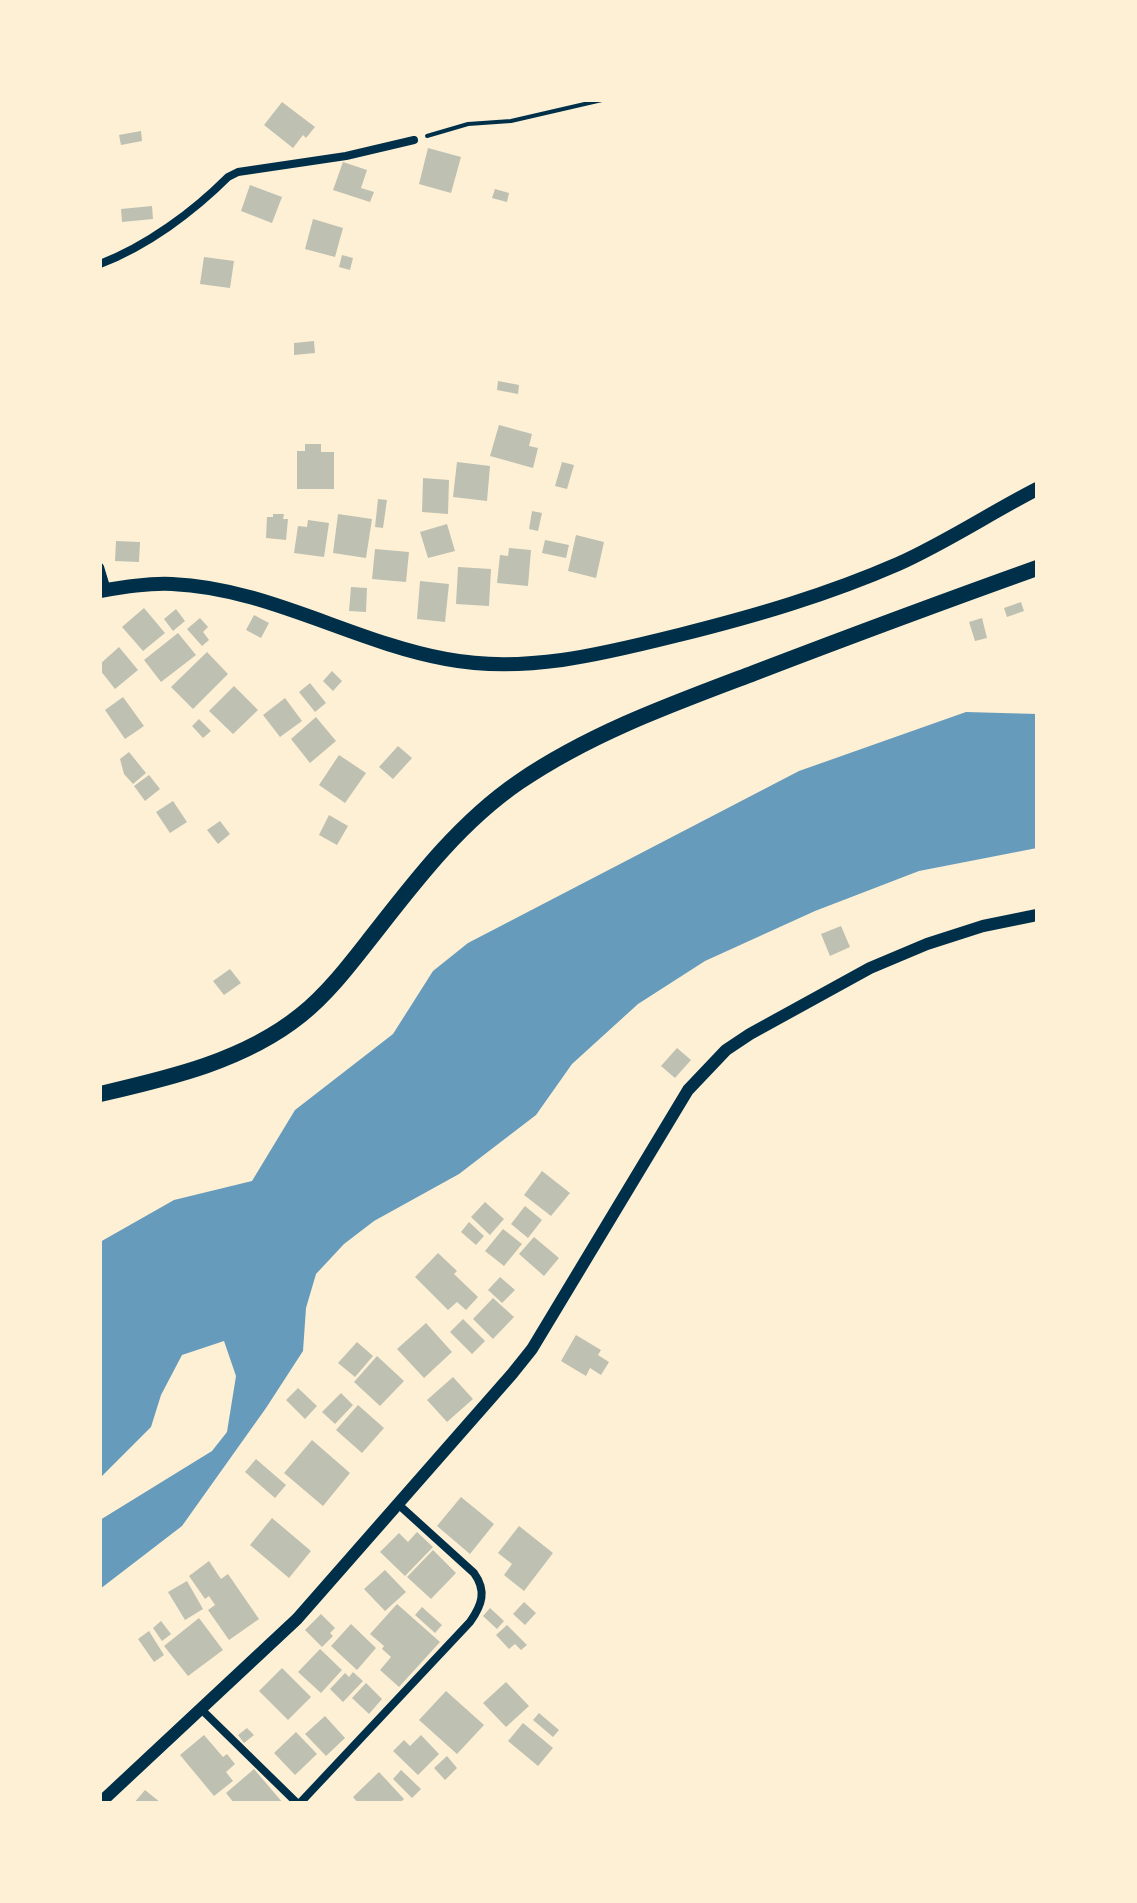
<!DOCTYPE html>
<style>
body{margin:0}
#map{position:relative;width:1137px;height:1903px;overflow:hidden;background:#fdf0d5;font-family:"Fira Sans",sans-serif}
canvas{display:block}
.frame{position:absolute;inset:0;border:102px solid #fdf0d5;pointer-events:none}
</style>
<div id="map">
<canvas width="1137" height="1903"></canvas>
<div class="frame"></div>
</div>
<script>
const ctx = document.querySelector('canvas').getContext('2d');
ctx.lineJoin = 'round';
function paint(path, color) { ctx.fillStyle = color; ctx.fill(path, 'evenodd'); }
function stroke(path, color, width, dash) { ctx.strokeStyle = color; ctx.lineWidth = width; ctx.lineCap = dash ? 'butt' : 'round'; ctx.setLineDash(dash || []); ctx.stroke(path); }
const water = new Path2D(`
 M966,712l71,2v134l-118,23 -104,40 -110,50 -67,43 -66,60 -36,51 -77,59 -85,47 -30,23 -28,30 -10,34 -3,43 -37,57 -84,118 -82,63v-69l112,-69 15,-19 9,-56 -12,-35 -42,14 -21,40 -10,32 -51,51v-236l74,-42 78,-19 43,-71 98,-76 40,-63 35,-28 331,-172z`);
const building = new Path2D(`
 M282,102l33,25 -9,11 -3,-3 -10,13 -29,-23z
 M141,131l1,10 -21,4 -2,-10z
 M428,148l33,9 -10,36 -32,-9z
 M343,162l24,8 -6,18 13,4 -4,10 -37,-12z
 M250,185l32,12 -10,26 -31,-12z
 M495,189l14,4 -2,9 -15,-4z
 M152,206l1,13 -31,3 -1,-13z
 M313,219l30,9 -8,29 -30,-8z
 M342,255l11,3 -3,12 -11,-3z
 M204,257l30,4 -4,27 -30,-4z
 M314,341l1,12 -21,2v-12z
 M498,381l21,4 -1,9 -21,-4z
 M499,425l33,9 -3,12 9,2 -5,20 -43,-12z
 M305,444h16v8h13v37h-37v-38h8z
 M457,462l33,4 -3,35 -34,-4z
 M562,462l12,3 -7,24 -12,-3z
 M423,478l26,2 -1,34 -26,-2z
 M378,499l9,1 -4,28 -8,-1z
 M532,511l10,2 -4,18 -9,-2z
 M273,514h11l-1,5h5l-2,21 -20,-2 1,-21h6z
 M338,514l34,5 -6,39 -33,-5z
 M308,520l21,3 -5,34 -30,-4 4,-27 9,1z
 M447,524l8,27 -27,7 -8,-26z
 M576,535l28,7 -8,36 -28,-7z
 M545,540l24,5 -3,13 -24,-5z
 M116,541l24,1 -1,20 -24,-1z
 M509,548l22,2 -3,36 -31,-3 3,-28 8,1z
 M375,549l34,3 -3,30 -34,-3z
 M458,567l33,2 -2,37 -33,-2z
 M420,581l29,3 -4,38 -28,-3z
 M351,587l16,1 -1,24 -17,-1z
 M1021,602l3,9 -17,6 -3,-9z
 M144,608l21,25 -22,18 -21,-24z
 M176,609l9,12 -12,10 -9,-12z
 M254,615l15,8 -8,15 -15,-8z
 M200,618l8,9 -5,5 6,8 -7,6 -15,-17z
 M982,618l5,20 -12,3 -6,-19z
 M178,633l18,22 -35,27 -17,-22z
 M119,647l19,23 -23,19 -15,-19v-6z
 M207,652l21,22 -35,35 -22,-22z
 M332,671l10,10 -9,10 -10,-10z
 M310,683l16,20 -11,9 -16,-20z
 M234,686l24,24 -25,24 -24,-23z
 M123,697l21,29 -19,13 -20,-29z
 M285,698l17,23 -22,16 -17,-22z
 M316,717l20,24 -26,22 -19,-24z
 M199,719l12,12 -8,7 -11,-12z
 M398,746l14,12 -19,21 -14,-12z
 M129,752l17,21 -13,11 -9,-10 -4,-15z
 M339,755l27,18 -21,30 -26,-18z
 M149,775l11,14 -15,12 -11,-15z
 M173,801l14,21 -17,11 -14,-21z
 M329,815l19,11 -11,19 -18,-10z
 M220,821l10,13 -12,10 -11,-14z
 M841,926l9,21 -20,9 -9,-22z
 M230,969l11,14 -17,12 -11,-14z
 M677,1048l14,12 -16,18 -14,-12z
 M542,1171l28,22 -19,23 -27,-21z
 M485,1202l19,17 -14,16 -19,-18z
 M525,1206l17,14 -14,18 -17,-14z
 M469,1222l15,14 -8,9 -15,-13z
 M503,1229l19,15 -18,22 -19,-15z
 M534,1237l25,21 -15,18 -25,-22z
 M438,1253l19,18 -3,3 24,23 -12,13 -9,-8 -9,8 -33,-33z
 M500,1277l15,13 -13,13 -14,-13z
 M493,1298l21,19 -21,22 -20,-20z
 M463,1319l22,22 -13,13 -22,-22z
 M426,1323l26,29 -28,26 -27,-29z
 M576,1335l25,15 -3,5 11,7 -8,13 -11,-7 -4,8 -25,-15z
 M357,1342l16,14 -18,21 -17,-14z
 M377,1356l27,25 -24,25 -26,-24z
 M453,1377l20,22 -26,23 -20,-22z
 M298,1388l19,18 -12,13 -19,-19z
 M341,1393l12,12 -18,19 -13,-12z
 M358,1405l26,23 -22,25 -26,-23z
 M312,1440l38,33 -27,33 -39,-33z
 M256,1459l30,26 -11,13 -30,-26z
 M461,1497l33,27 -24,30 -33,-28z
 M272,1518l39,33 -22,27 -39,-33z
 M519,1526l34,27 -29,38 -20,-16 8,-11 -14,-11z
 M417,1532l16,15 -28,29 -25,-24 19,-19 9,9z
 M433,1550l23,23 -25,26 -24,-22z
 M209,1561l12,18 7,-5 31,45 -30,21 -21,-30 7,-5 -6,-9 -4,3 -16,-23z
 M385,1570l21,22 -21,19 -21,-22z
 M187,1581l16,28 -18,11 -17,-28z
 M524,1602l12,11 -11,12 -12,-11z
 M397,1604l43,38 -41,45 -19,-17 11,-13 -9,-8 2,-3 -14,-12z
 M422,1607l20,18 -7,8 -20,-18z
 M490,1608l14,13 -7,8 -14,-13z
 M321,1614l14,14 -5,5 3,3 -11,11 -17,-17z
 M199,1618l24,32 -35,26 -24,-30z
 M161,1621l10,13 -9,7 -9,-13z
 M351,1624l25,24 -19,22 -26,-24z
 M507,1625l20,20 -6,5 -6,-6 -6,5 -13,-14z
 M149,1631l15,24 -10,7 -16,-23z
 M320,1649l22,21 -21,23 -23,-21z
 M282,1668l29,29 -23,23 -29,-29z
 M353,1672l10,9 -20,21 -13,-13 15,-16 4,4z
 M506,1682l23,24 -23,21 -23,-24z
 M366,1683l16,16 -13,15 -17,-16z
 M446,1691l38,34 -27,29 -38,-34z
 M539,1713l20,17 -6,7 -20,-17z
 M325,1716l20,22 -19,18 -21,-22z
 M523,1723l30,25 -15,18 -30,-25z
 M247,1728l7,7 -10,8 -6,-8z
 M296,1732l21,22 -22,21 -21,-22z
 M204,1735l19,22 4,-3 8,10 -9,8 7,9 -19,15 -34,-41z
 M421,1735l18,19 -21,21 -25,-24 11,-11 6,6z
 M447,1756l10,12 -12,12 -11,-12z
 M254,1769l29,34h-49l-8,-10z
 M401,1770l20,19 -9,9 -19,-19z
 M379,1772l25,27 -4,4h-42l-5,-6z
 M145,1790l16,13h-27z`);
const path = new Path2D(`
 M427,136l41,-12 43,-3 91,-21`);
const minor = new Path2D(`
 M100,264c47,-18 93,-52 128,-87l10,-5 108,-16 68,-16
 M100,567l7,23
 M201,1709l96,94
 M300,1803l170,-181c12,-17 17,-31 4,-49l-75,-68`);
const tertiary = new Path2D(`
 M100,1803l197,-184 215,-245 20,-25 156,-259 38,-40 24,-16 120,-66 57,-24 56,-18 54,-11`);
const secondary = new Path2D(`
 M100,591c24,-4 48,-8 72,-7 96,4 181,58 274,75 79,15 157,-5 233,-24 76,-19 148,-40 219,-71 49,-22 92,-51 139,-75`);
const primary = new Path2D(`
 M100,1094c69,-16 144,-33 201,-79 29,-23 53,-56 76,-85 42,-54 85,-109 142,-148 72,-49 153,-78 235,-109 94,-36 188,-71 283,-105`);
paint(water, '#669bbc');
paint(building, '#bec0b2');
stroke(path, '#003049', 4);
stroke(minor, '#003049', 8);
stroke(tertiary, '#003049', 12);
stroke(secondary, '#003049', 14);
stroke(primary, '#003049', 16);
</script>
